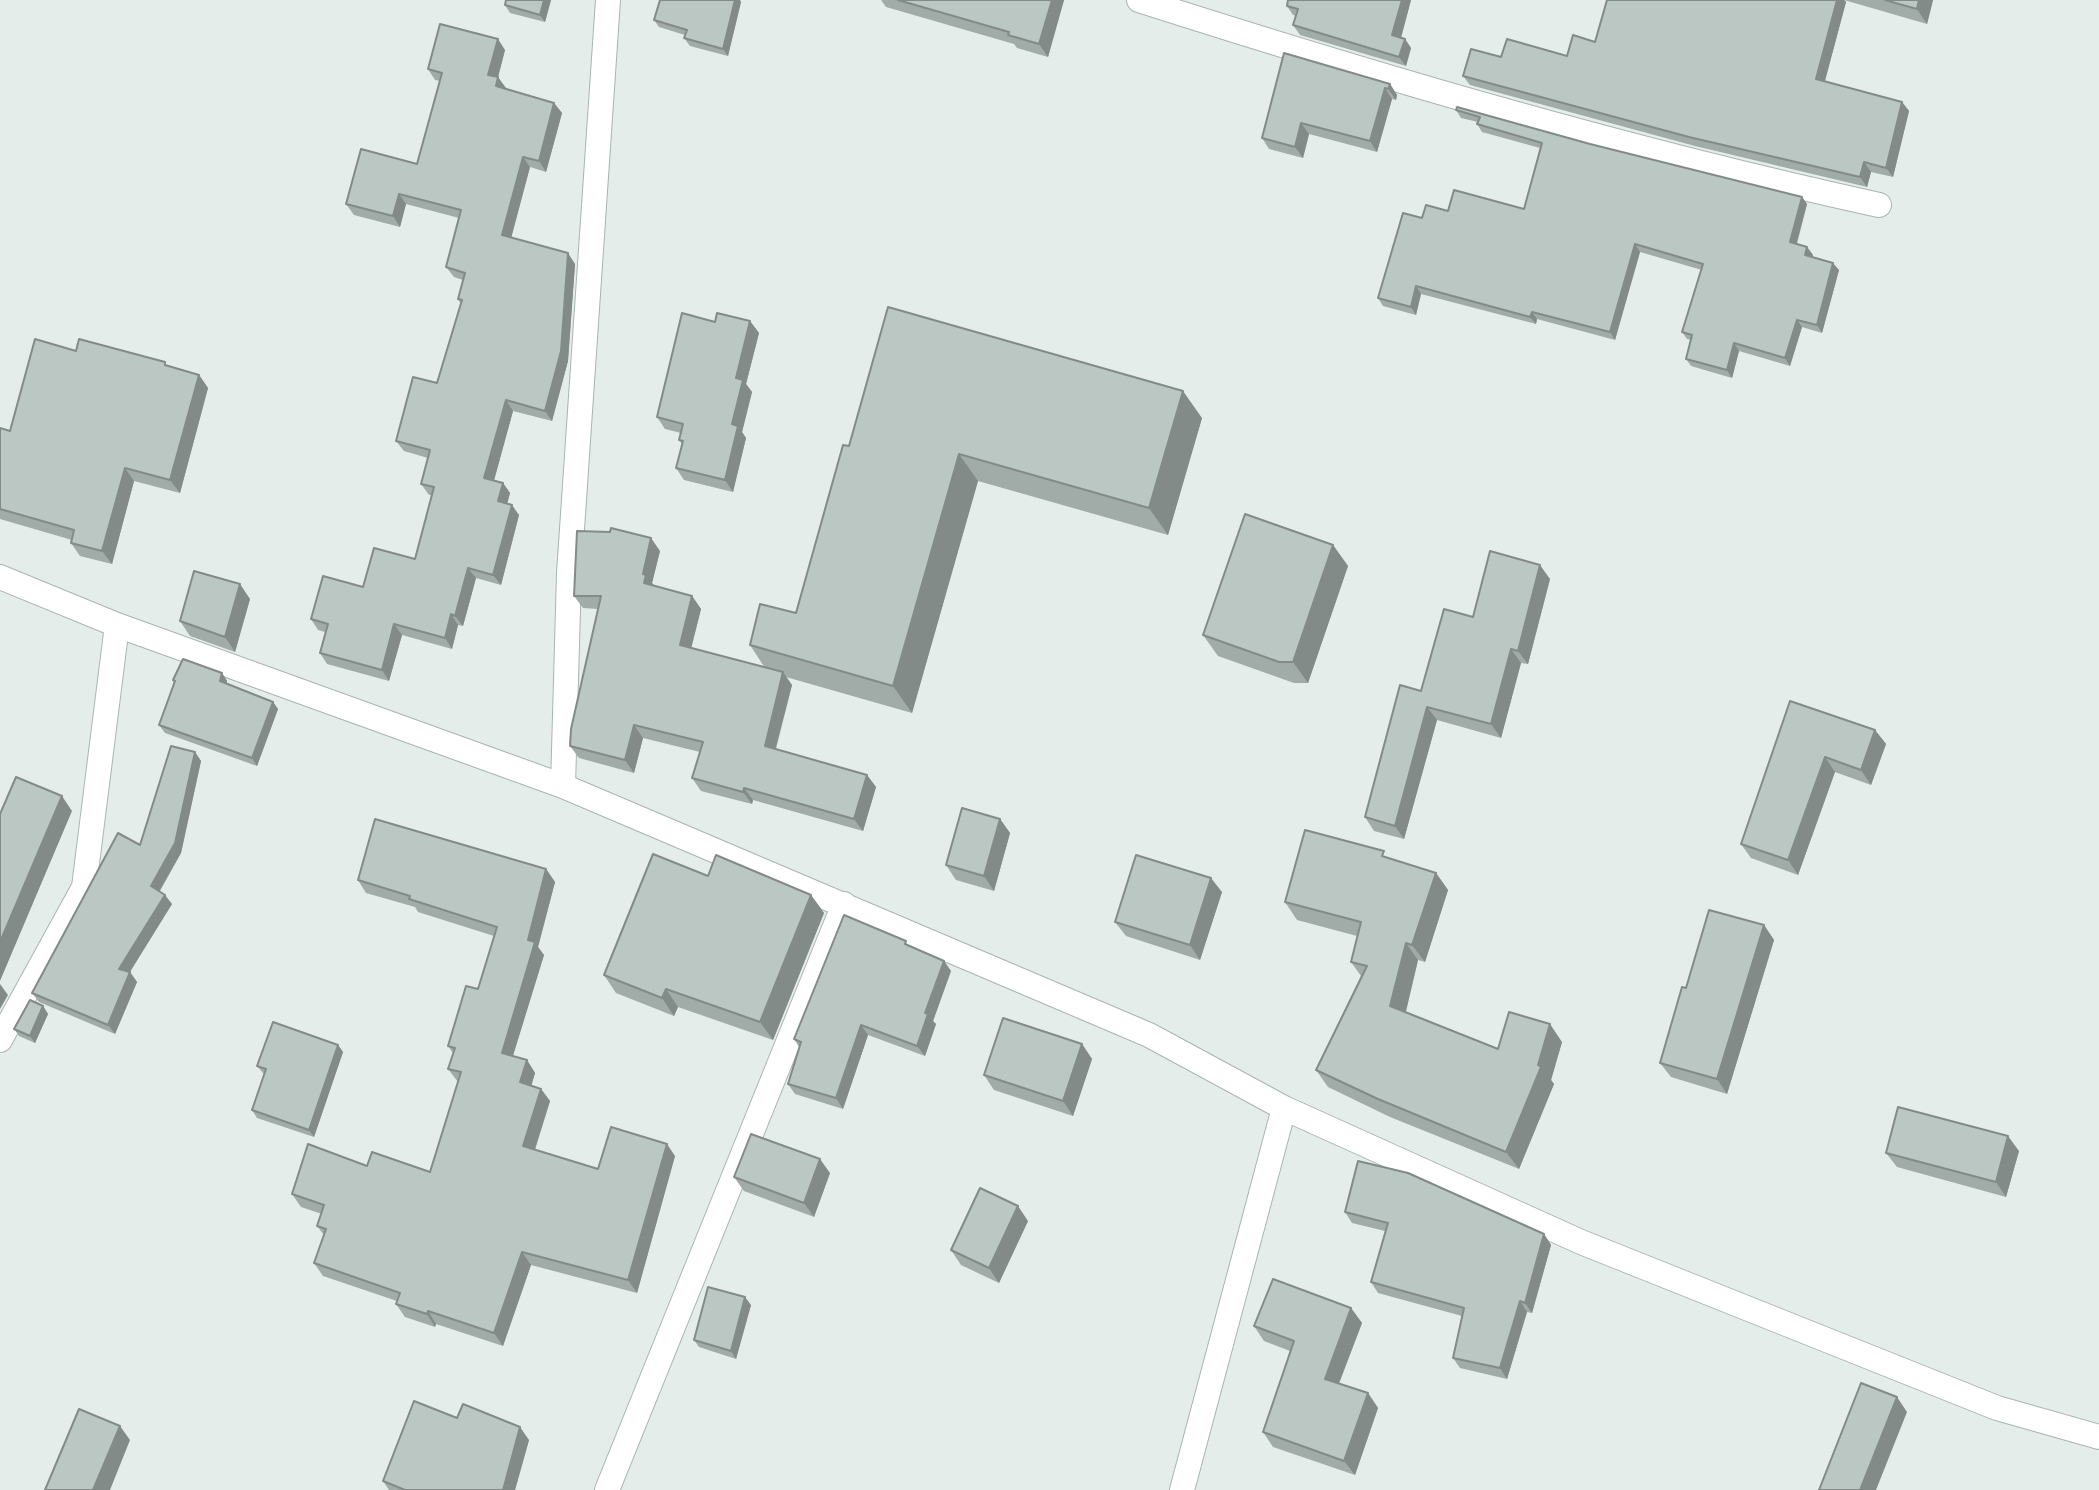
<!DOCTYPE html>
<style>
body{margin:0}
canvas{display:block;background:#e5edea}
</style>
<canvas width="2099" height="1490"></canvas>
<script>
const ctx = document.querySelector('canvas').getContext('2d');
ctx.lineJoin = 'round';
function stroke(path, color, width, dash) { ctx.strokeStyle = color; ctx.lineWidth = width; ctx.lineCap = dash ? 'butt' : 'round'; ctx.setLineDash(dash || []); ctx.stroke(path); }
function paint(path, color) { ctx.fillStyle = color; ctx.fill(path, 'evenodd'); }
const minor = new Path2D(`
 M1139,0c244,78 489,150 740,205
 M0,577l117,48 446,161 586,249 135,73 297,134 416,166 102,29
 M563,786l6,-213 39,-573
 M0,1040l84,-153 33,-262
 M607,1490l237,-586
 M1182,1490l102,-382`);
const wall = new Path2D(`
 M551,0l-6,22 -35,-9 -5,-8z
 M881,0h183l-16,57 -31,-9 -3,-4 -128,-37z
 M1288,0h123l-10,38 4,1 6,9 -5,18 -106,-31 -7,-10 3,-9 -3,-1 -6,-9z
 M1607,0h326l-6,24 -83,-24 2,2 -21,79 77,21 7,9 -16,66 -22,-5 -4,15 -172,-41 -225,-61 -7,-9 38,-19 66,-1 28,-14z
 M741,2l-13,54 -38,-10 -6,-8 1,-3 -26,-8 -5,-7z
 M505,50l-7,27 7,12 49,14 8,10 -16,59 -16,-5 -19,71 64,26 -7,97 -16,60 -39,-10 -19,69 9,3 7,10 -3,10 12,12 -18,70 -25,-7 -13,48 -5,-1 -6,24 -50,-14 -13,46 -62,-17 -7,-11 5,-21 -7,-2 -7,-11 52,-32 52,-28 17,-64h-3l-8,-11 7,-26 -24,-7 -8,-10 41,-58 24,-79 -3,-5 5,-19 -9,-3 -8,-10 13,-49 -53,-14 -6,23 -46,-12 -8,-11 71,-40 23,-83 -5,-1 -7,-11z
 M1390,84l7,11 -1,5 -4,-1 -15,53 -68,-18 -6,24 -34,-9 -7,-11z
 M1456,110l346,87 5,7 -10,40 10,3 6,8 -1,2 27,13 -17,63 -20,-6 -12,39 -51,-15 -7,27 -41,-12 -5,-7 5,-19 -4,-1 -5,-7 20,-62 -62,-18 -25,88 -78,-21 -1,5 -115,-30 -5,21 -33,-9 -5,-8 44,-80 26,-7 76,-2 16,-61 -58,-16 -5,-8 1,-2 -17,-4z
 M750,321l9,12 -13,51 6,8 -10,40 4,6 -13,54 -49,-12 -8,-12 6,-24 -3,-4 2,-7 -16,-4 -8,-12 58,-95z
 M76,351l92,15 31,9 9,13 -28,105 -46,-12 -22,83 -32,-8 -9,-13 1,-3 -72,-21v-91l10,3z
 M1202,418l-34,117 -190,-54 -66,232 -126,-36 6,8 -16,64 91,26 9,12 -13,44 -110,-31 -1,4 -51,-13 -9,-13 8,-26 -57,-14 -9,35 -55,-15 -9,-12 28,-137 -15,-1 -9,-12 86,-45 -8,32 3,3 37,10 9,13 -10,39 74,20 -15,-23 46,-32 53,-167z
 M1333,545l15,21 -40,117h-14l-76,-27 -15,-21z
 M1550,579l-22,85 -7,-1 -20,75 -64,-18 -33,119 -30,-8 -9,-14 108,-200z
 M250,599l-15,53 -45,-16 -10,-15z
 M222,673l5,8v2l46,19 5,7 -21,57 -92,-33 -6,-8 15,-43 -1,-2z
 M1790,701l85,29 11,14 -15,41 -36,-13 -37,103 -47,-17 -10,-14z
 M195,752l6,9 -20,92 -21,38 12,13 -42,68 7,10 -22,52 -76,-32 -7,-9 108,-148z
 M1000,819l10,14 -16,58 -38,-11 -10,-15z
 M1389,858l47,15 12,17 -23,72 -7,-2 -12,52 92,37 64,-7 -11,38 3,4 -35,85 -129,-52 -62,-30 -12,-17 45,-94 -10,-14 6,-26 -60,-16 -12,-18z
 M546,869l9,13 -17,65 6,8 -31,101 14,4 8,13 -4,13 10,3 9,12 -15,49 63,19 77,-13 -38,137 -106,-28 -28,81 -67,-22 -1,3 -30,-10 -9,-13 1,-3 -74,-25 -9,-13 10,-28 -7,-9 5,-12 -21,-7 -9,-13 75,-28 63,6 28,-90 -10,-13 5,-16 -5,-7 30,-57 16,-53 -76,-24 -3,-5 -49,-14 -8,-13z
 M708,876l103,19 13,18 -51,127 -95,-33 -4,9 -58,-23 -12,-18z
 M1222,892l-22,68 -74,-24 -11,-14z
 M1764,925l10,15 -47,154 -56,-17 -11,-14 26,-75z
 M910,946l34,15 7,10 -18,50 3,3 -11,32 -57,-21 -25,74 -48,-15 -7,-10 11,-37 -5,-8z
 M43,1006l5,8 -13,29 -16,-7 -5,-7z
 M1082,1044l10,15 -19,57 -79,-26 -10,-15z
 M338,1045l5,7 -29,85 -57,-19 -5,-8 12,-36 -1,-1 -6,-7z
 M2019,1151l-13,46 -109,-30 -11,-14z
 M830,1173l-16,44 -70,-26 -10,-14z
 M1345,1212l199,22 7,11 -19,68 -5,-1 -20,67 -47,-11 -7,-10 9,-42 -84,-23 -7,-11 14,-51 -33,-8z
 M1028,1221l-29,62 -38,-18 -10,-15z
 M751,1305l-15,54 -37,-12 -5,-7z
 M1351,1308l11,15 -23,61 29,9 10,15 -23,67 -82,-28 -10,-15 27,-81 -26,-10 -10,-15z
 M457,1418l72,22 -14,50h-126l-6,-9z`);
const shadedWall = new Path2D(`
 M544,0h7l-6,22 -5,-7z
 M735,0h5l1,2 -13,54 -5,-7z
 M1052,0h12l-16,57 -9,-13z
 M1402,0h9l-12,45 -7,-10z
 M1837,0h7l2,2 -23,86 -7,-9z
 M1919,0h14l-6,24 -10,-15z
 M498,39l7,11 -9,35 -8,-10z
 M1405,39l6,9 -5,18 -7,-9z
 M498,77l8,11 -3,9 -7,-11z
 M1390,84l7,11 -1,5 -8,-11z
 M1385,88l7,11 -15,53 -7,-11z
 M1902,102l7,9 -16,66 -7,-9z
 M554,103l8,10 -16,59 -7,-11z
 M1301,123l8,11 -6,24 -8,-11z
 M523,157l7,10 -21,79 -7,-11z
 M1864,162l7,10 -4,15 -7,-10z
 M399,194l7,10 -6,23 -7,-11z
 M1802,197l5,7 -12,45 -5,-7z
 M1635,244l5,8 -25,88 -5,-8z
 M1807,247l6,8 -3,8 -5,-8z
 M568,253l7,11 -7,97 -16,60 -7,-10z
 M1833,263l6,7 -17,63 -5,-8z
 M1416,286l5,8 -5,21 -5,-8z
 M1532,312l5,7 -1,5 -6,-7z
 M1797,320l5,7 -12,39 -5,-8z
 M750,321l9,12 -13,51 6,8 -10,40 4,6 -13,54 -8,-12 11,-102z
 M1734,343l5,8 -7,27 -5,-8z
 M199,375l9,13 -28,105 -10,-13z
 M1183,391l19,27 -34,117 -19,-27z
 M506,400l7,11 -21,77 -8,-10z
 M959,454l19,27 -66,232 -19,-27z
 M125,468l9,13 -22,83 -10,-13z
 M503,483l7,10 -5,19 -7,-11z
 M512,505l7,10 -18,70 -8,-10z
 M651,538l9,13 -8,32 3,4 -11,-4 -1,-9z
 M1333,545l15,21 -40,117 -15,-21z
 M1540,565l10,14 -22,85 -10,-13z
 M468,568l8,10 -13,48 -8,-10z
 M240,584l10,15 -15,53 -10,-15z
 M692,596l9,13 -12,48 -9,-12z
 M451,614l7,11 -6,24 -7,-11z
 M394,624l8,11 -13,46 -7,-11z
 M1511,649l10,14 -20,75 -10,-14z
 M783,672l9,13 -19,73 -8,-12z
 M222,673l5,8 -2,7 -5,-7z
 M273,702l5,7 -21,57 -5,-8z
 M1427,707l10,13 -33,119 -9,-13z
 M634,725l9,13 -9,35 -9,-13z
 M1875,730l11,14 -15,41 -10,-15z
 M195,752l6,9 -20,92 -24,42 -6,-9z
 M1825,757l10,15 -37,103 -10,-15z
 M867,775l9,12 -13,44 -9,-12z
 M744,788l9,12 -1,4 -9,-12z
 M62,796l10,15 -72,170v-39z
 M1000,819l10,14 -16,58 -10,-15z
 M546,869l9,13 -17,65 6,8 -34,110 -8,-12 26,-113z
 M1436,873l12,17 -23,72 -13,-17z
 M1211,878l11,14 -22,68 -10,-15z
 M165,895l7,9 -46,74 -7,-9z
 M811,895l13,18 -51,127 -13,-18z
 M1764,925l10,15 -47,154 -10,-15z
 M1406,943l12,17 -15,63 -13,-17z
 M944,961l7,10 -18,50 3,3 -11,32 -8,-10 8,-33z
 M130,972l7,10 -22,52 -7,-9z
 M0,984l8,11 -8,14z
 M666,989l12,18 -4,9 -12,-18z
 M43,1006l5,8 -13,29 -5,-7z
 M1550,1024l12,18 -11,38 3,4 -35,85 -13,-17 32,-87z
 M861,1025l7,10 -25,74 -7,-11z
 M1082,1044l10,15 -19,57 -10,-15z
 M338,1045l5,7 -29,85 -5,-7z
 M527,1060l8,13 -6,21 -9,-12z
 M541,1089l9,12 -18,57 -9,-12z
 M2008,1136l11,15 -13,46 -10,-15z
 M667,1144l8,12 -38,137 -9,-13z
 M820,1159l10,14 -16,44 -10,-14z
 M1018,1206l10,15 -29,62 -10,-15z
 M1544,1234l7,11 -19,68 -7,-10z
 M522,1252l9,13 -28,81 -9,-13z
 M745,1297l6,8 -15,54 -5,-8z
 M1520,1301l7,11 -20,67 -7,-11z
 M1351,1308l11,15 -27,70 -10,-14z
 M428,1311l8,13 -1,3 -8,-13z
 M1368,1393l10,15 -23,67 -11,-14z
 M1897,1397l10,15 -31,78h-16z
 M120,1426l10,14 -20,50h-17z
 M520,1427l9,13 -14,50h-12z`);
const building = new Path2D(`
 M506,0h38l-4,15 -35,-10z
 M660,0h75l-12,49 -39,-11 3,-8 -33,-10z
 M898,0h154l-13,44 -31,-9 1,-3z
 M1288,0h114l-10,35 13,4 -6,18 -106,-32 5,-16 -11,-3z
 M1607,0h230l-21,79 86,23 -16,66 -22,-6 -4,15 -171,-40 -226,-61 8,-27 30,8 6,-18 60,17 6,-21 22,7z
 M1885,0h34l-2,9z
 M440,24l58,15 -10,36 10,2 -2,9 58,17 -15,58 -16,-4 -21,78 66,18 -7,98 -16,60 -39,-11 -22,78 19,5 -5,18 14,4 -19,70 -25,-7 -13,48 -4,-2 -6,24 -51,-14 -12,46 -62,-17 8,-29 -17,-5 12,-43 40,11 11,-39 41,11 19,-72 -13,-3 9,-34 -34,-9 17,-64 24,6 25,-83 -4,-1 7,-26 -19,-6 15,-57 -62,-16 -6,22 -47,-12 15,-55 56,15 25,-91 -14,-4z
 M1284,53l106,31 -2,5 -3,-1 -15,53 -69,-18 -6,24 -33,-9z
 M1457,107l133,37 212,53 -12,45 17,5 -2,8 28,8 -16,62 -20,-5 -12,38 -51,-15 -7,27 -41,-11 6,-24 -10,-3 21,-68 -68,-20 -25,88 -78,-20 -2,5 -114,-31 -5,21 -33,-9 25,-85 19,5 4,-13 22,6 6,-21 70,19 18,-66 -65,-19 3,-7 -24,-7z
 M888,307l295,84 -34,117 -190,-54 -66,232 -143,-41 10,-41 36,9 47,-168 6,1z
 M682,313l33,9 2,-9 33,8 -14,57 7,2 -11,44 6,2 -13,54 -49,-12 7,-27 -4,-1 4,-16 -26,-7z
 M35,339l41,12 3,-12 86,23v3l34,10 -29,105 -45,-12 -23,83 -31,-8 3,-13 -74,-21v-81l10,3z
 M1245,514l88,31 -40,117h-14l-76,-27z
 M611,528l40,10 -8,36 3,1 -2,8 48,13 -12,49 103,27 -18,74 102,29 -13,44 -110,-31 -1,4 -51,-14 11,-36 -69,-17 -9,35 -55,-14 1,-17 30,-133h-27l3,-65 33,1z
 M1490,551l50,14 -22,86 -7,-2 -20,75 -64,-17 -32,119 -30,-9 35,-132 21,6 23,-82 29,8z
 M194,571l46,13 -15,53 -45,-16z
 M183,659l39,14 -2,8 53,21 -21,56 -93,-33 16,-44 -2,-1z
 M1790,701l85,29 -14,40 -36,-13 -37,103 -47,-16z
 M171,746l24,6 -20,91 -24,43 14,9 -46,74 11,3 -22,53 -76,-32 86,-160 22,12z
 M16,777l46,19 -62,146v-128z
 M962,808l38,11 -16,57 -38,-11z
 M375,819l171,50 -18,71 7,2 -33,111 25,7 -7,22 21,7 -18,57 75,23 13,-42 56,17 -39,136 -106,-28 -28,81 -66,-22 -1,3 -31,-10 4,-11 -86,-30 12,-34 -9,-3 7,-21 -32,-11 16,-50 59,22 5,-14 58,20 31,-100 -13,-3 7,-21 -7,-2 18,-60 12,3 19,-62 -88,-28 1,-3 -52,-16z
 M1305,830l79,21 -2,5 54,17 -24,72 -6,-2 -16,63 108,43 11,-37 41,12 -12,41 3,2 -35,85 -128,-53 -62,-29 51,-104 -16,-4 10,-40 -76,-20z
 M653,854l55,22 8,-21 95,40 -51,127 -94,-33 -4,9 -58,-23z
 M1136,855l75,23 -21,67 -75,-23z
 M1709,910l55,15 -47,154 -57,-16 22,-76 4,1z
 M844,915l62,26 -1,3 39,17 -19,52 3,1 -11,32 -56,-21 -25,73 -48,-14 13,-42 -7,-3z
 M30,1000l13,6 -13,30 -16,-7z
 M1003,1018l79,26 -19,57 -79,-26z
 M273,1022l65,23 -29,85 -57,-20 14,-41 -9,-3z
 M1898,1107l110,29 -12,46 -110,-29z
 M751,1134l69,25 -16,44 -70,-26z
 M1358,1161l50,12 136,61 -19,69 -5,-2 -20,67 -47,-10 11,-50 -93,-26 17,-59 -43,-11z
 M980,1188l38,18 -29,62 -38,-18z
 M1273,1279l78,29 -26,71 43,14 -24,68 -81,-29 31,-91 -40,-15z
 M708,1287l37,10 -14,54 -37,-11z
 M1861,1383l36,14 -37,93h-41z
 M414,1401l43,17 6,-14 57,23 -17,63h-98l-22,-9z
 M79,1409l41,17 -27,64h-48z`);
stroke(minor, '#a8b5b1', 26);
stroke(minor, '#fff', 24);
paint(wall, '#a1aba8');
paint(shadedWall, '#838b88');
paint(building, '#bbc7c3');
stroke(building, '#838b88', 2);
</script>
